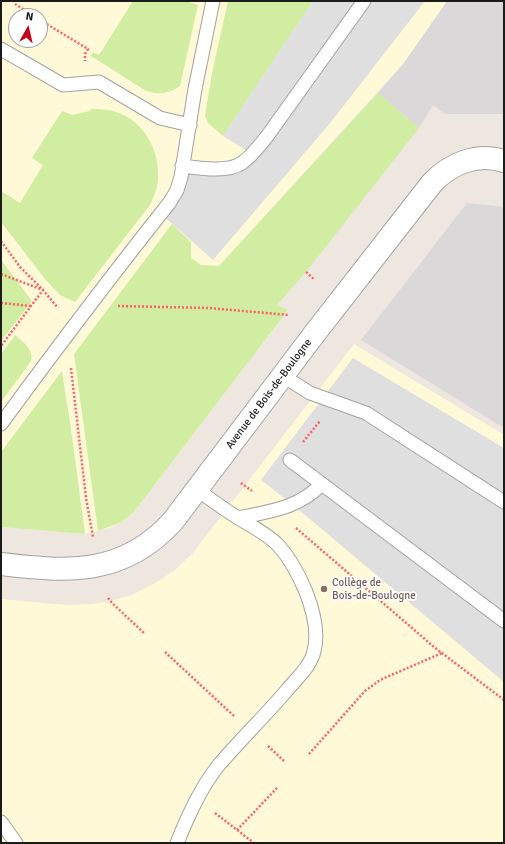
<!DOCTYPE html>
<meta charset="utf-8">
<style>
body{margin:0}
#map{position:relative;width:505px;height:844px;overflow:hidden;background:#eee7e0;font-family:Signika,sans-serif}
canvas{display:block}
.frame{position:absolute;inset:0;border:2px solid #1b1b1b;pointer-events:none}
.north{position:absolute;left:8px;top:8px;width:40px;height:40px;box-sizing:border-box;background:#fff;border:1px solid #a4a4a4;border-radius:50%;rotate:8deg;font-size:11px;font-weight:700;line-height:16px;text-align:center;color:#1b1b1b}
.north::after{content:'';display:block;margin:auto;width:14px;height:18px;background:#c7001c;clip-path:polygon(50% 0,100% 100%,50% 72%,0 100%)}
</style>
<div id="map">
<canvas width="505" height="844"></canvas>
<div class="frame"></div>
<div class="north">N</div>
</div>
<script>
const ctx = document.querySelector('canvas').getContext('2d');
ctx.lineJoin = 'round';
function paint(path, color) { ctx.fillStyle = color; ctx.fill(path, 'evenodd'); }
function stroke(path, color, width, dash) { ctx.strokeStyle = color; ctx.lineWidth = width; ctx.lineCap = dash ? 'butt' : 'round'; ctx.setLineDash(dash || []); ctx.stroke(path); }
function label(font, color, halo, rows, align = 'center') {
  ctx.font = font + ' Signika,sans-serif'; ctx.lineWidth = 3.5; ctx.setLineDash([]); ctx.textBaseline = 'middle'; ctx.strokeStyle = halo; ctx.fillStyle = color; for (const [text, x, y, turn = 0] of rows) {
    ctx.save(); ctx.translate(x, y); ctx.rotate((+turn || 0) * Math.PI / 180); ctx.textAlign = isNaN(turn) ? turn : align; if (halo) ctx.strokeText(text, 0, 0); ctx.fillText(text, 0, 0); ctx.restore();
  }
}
const residential = new Path2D(`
 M447,1h57v113h-59l-12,-9 -14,23 -41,-35 25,-29z
 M467,203l37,4v221l-143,-88z`);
const education = new Path2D(`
 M1,1h446l-44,63 -184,202 58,39 11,5 -154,202 -12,10 -13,6 -24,6 -84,-7zM16,16h24v24h-24z
 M354,344l150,91v408h-503v-244l65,6 27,-1 18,-3 21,-6 23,-12 19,-12 18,-17z`);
const grass = new Path2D(`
 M133,1h53l12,4 -18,81c-12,8 -20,9 -34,5l-55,-35 2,-4 6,3z
 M228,1h85l-90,135 -15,-13 -3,-7 7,-43z
 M378,93l41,35 -113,144 -29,33 11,5 -154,202 -12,10 -24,9 -24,-177 98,-130 19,18v16l10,7 18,1z
 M91,109c8,0 17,0 25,3 27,8 44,38 42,66 0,9 -4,18 -8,27l-75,97 -15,-7 -15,-16 -44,-57v-31l19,12 23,-38 -11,-7 30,-47 10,4 18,-4z
 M1,260l31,41 -31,40z
 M15,335c8,7 19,14 16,26l-30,41v-48z
 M62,371l9,58 14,105 -84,-7v-75z`);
const parking = new Path2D(`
 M313,1h112l-94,121 -118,138 -52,-46 21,-48 26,3 44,-15 -29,-18z
 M353,358l151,90v234l-211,-177 -32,-25z`);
const path = new Path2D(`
 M15,4l19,12
 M40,20l48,29 -3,5v7
 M1,241l19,26 23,23 15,18
 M306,272l9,8
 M1,274l42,16 -42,56
 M1,303l30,3
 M118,306l91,2 80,7
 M71,368l15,130 7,39
 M303,442l17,-21
 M241,483l11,8
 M296,528l138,119 70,53
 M108,598l4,5 33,31
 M165,652l69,64
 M268,746l16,15
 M309,754l56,-63 15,-11 62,-27
 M215,813l39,30
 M237,830l40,-42`);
const lane = new Path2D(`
 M1,49l62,36 36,-3 61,36 30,7
 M182,166c17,2 45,7 60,-3 10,-7 18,-18 26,-28l96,-134
 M283,376l27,17 56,20 138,89
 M1,424c55,-75 111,-149 169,-222l7,-12 4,-13 14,-88 18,-88
 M290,460l214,161
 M238,518c33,-7 59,-9 84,-34
 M1,822l15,21
 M177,843c11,-27 23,-54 41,-77 22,-26 47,-50 69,-76 10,-12 24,-24 27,-39 5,-19 -1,-41 -8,-59 -7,-17 -15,-33 -28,-47 -11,-11 -26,-19 -40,-27 -14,-9 -28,-19 -42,-29`);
const street = new Path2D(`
 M1,564c68,8 122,12 172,-43l142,-188 117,-150c18,-19 45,-31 72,-22`);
const markers = [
 [324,589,4,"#8d6e63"]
];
const streetNames = [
 ["Avenue de Bois-de-Boulogne",269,394,-53]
];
const educationNames = [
 ["Collège de",332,583],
 ["Bois-de-Boulogne",332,596]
];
paint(residential, '#dad8d8');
paint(education, '#fff9d8');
paint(grass, '#d1eda1');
paint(parking, '#dfdfdf');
stroke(lane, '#a2a2a2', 15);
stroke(street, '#a2a2a2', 24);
stroke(path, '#ff6066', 2.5, [2, 2]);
stroke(lane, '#fff', 13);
stroke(street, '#fff', 22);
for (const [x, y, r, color] of markers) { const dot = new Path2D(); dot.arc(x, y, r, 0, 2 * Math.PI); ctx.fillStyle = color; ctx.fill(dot); stroke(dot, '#fff', 1.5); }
label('11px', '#1b1b1b', '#fff', streetNames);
label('11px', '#785e54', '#fff', educationNames, 'left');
</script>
